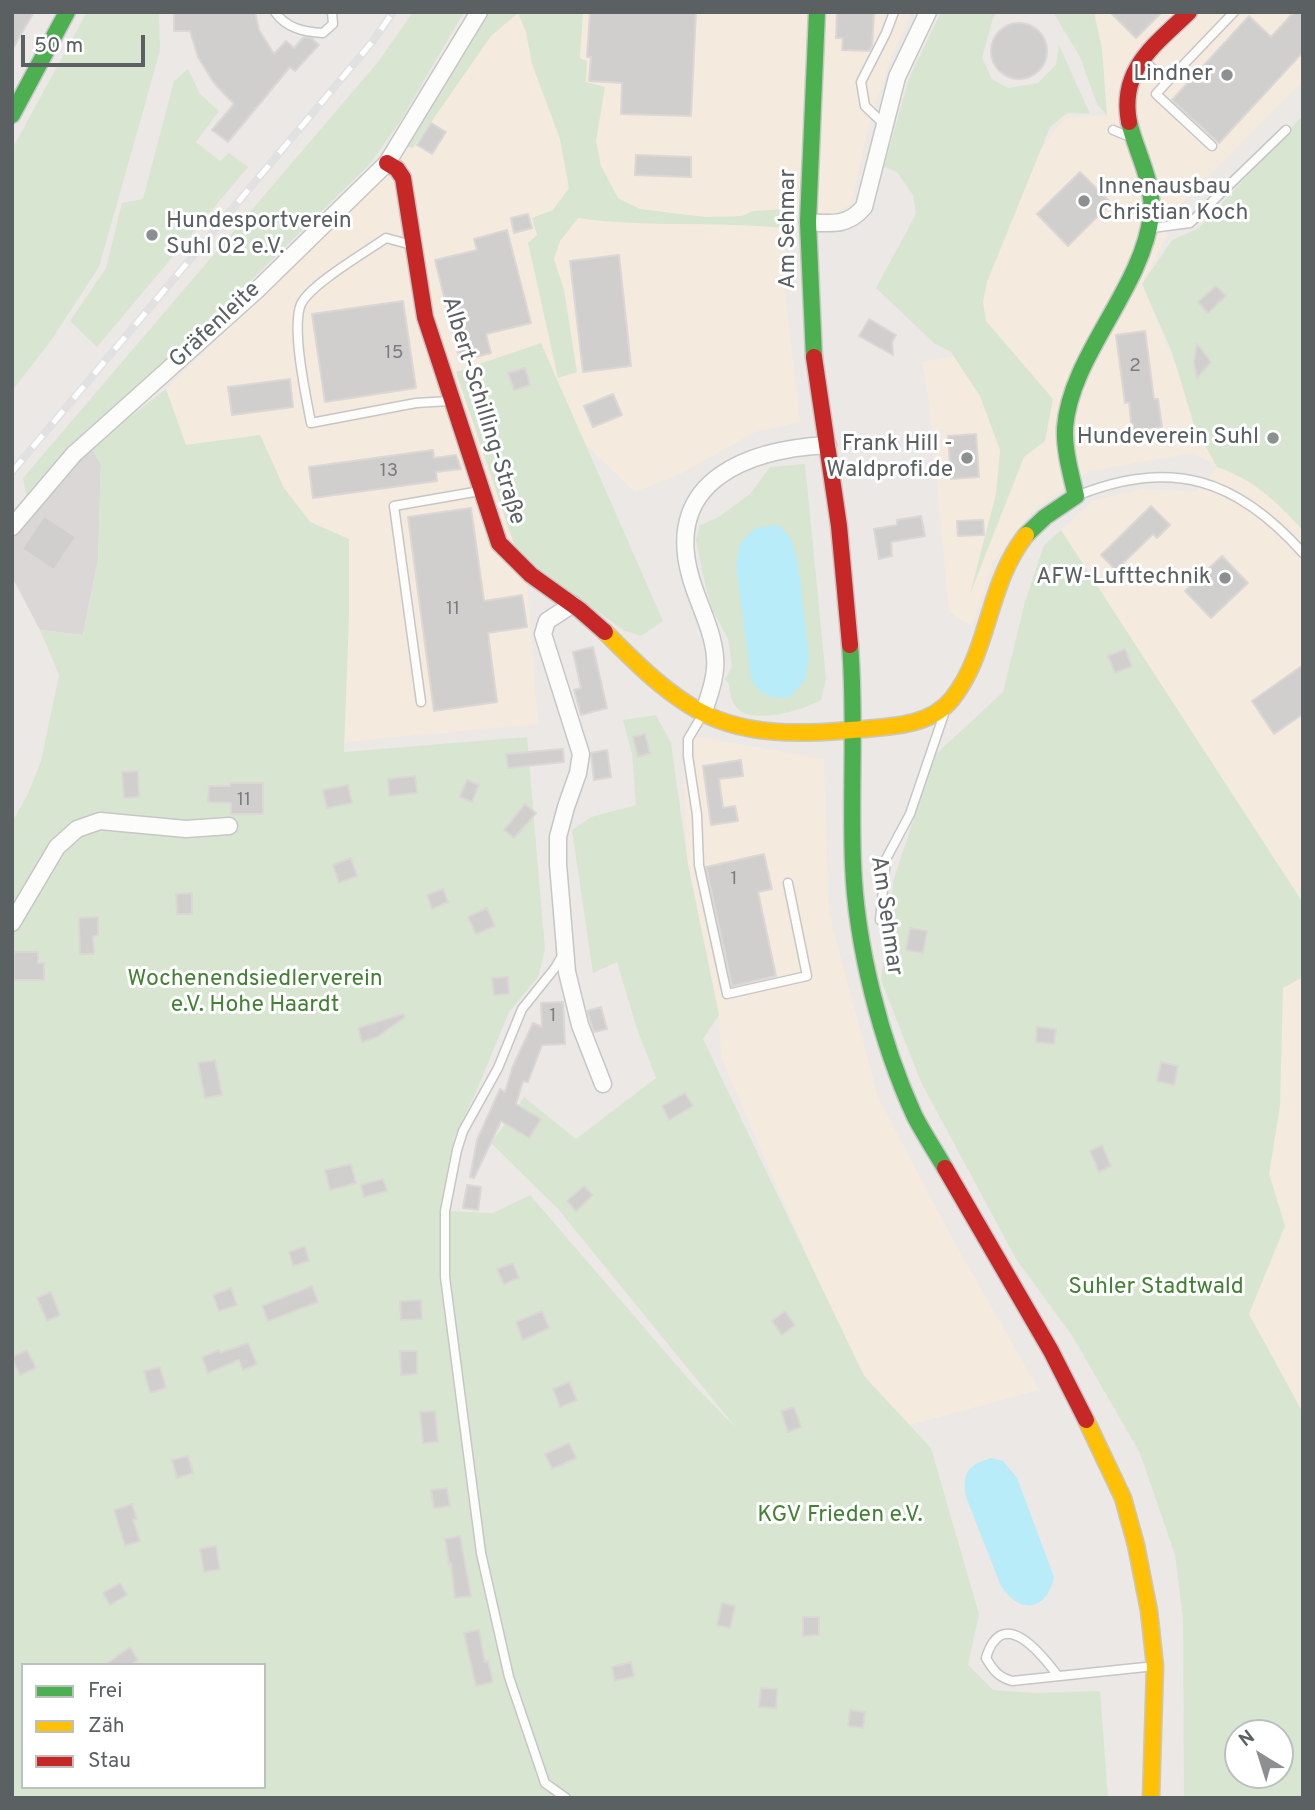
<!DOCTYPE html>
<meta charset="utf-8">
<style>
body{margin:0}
#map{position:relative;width:1315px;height:1810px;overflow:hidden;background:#ebe8e6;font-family:Overpass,sans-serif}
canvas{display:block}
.frame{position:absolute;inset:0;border:14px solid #5b6163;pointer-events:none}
.legend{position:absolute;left:21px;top:1663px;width:245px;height:126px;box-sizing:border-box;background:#fff;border:2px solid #bdc0c1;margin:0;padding:9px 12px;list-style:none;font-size:21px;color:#5b6163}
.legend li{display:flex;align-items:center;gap:14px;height:35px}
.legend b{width:35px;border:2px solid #bdc0c1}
.north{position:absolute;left:1224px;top:1719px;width:70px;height:70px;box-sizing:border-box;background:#fff;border:2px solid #bdc0c1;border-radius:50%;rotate:322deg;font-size:19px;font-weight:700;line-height:28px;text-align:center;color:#5b6163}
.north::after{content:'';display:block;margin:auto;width:24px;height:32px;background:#8d9091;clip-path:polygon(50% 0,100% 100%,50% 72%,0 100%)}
.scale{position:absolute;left:21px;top:35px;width:124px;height:32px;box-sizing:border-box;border:4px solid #5b6163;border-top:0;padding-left:9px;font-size:21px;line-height:24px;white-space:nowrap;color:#5b6163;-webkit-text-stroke:5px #fff;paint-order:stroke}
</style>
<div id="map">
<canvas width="1315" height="1810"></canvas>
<div class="frame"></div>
<ul class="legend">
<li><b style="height:9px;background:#4caf50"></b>Frei</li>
<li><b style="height:9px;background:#ffc107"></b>Zäh</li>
<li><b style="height:9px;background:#c62828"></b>Stau</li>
</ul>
<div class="north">N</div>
<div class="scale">50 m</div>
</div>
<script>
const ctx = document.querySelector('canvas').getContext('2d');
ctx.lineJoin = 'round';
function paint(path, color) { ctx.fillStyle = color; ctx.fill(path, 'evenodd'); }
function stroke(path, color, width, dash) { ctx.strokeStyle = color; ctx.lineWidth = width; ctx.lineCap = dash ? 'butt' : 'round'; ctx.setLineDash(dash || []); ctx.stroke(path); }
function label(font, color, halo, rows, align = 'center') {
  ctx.font = font + ' Overpass,sans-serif'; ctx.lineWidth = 6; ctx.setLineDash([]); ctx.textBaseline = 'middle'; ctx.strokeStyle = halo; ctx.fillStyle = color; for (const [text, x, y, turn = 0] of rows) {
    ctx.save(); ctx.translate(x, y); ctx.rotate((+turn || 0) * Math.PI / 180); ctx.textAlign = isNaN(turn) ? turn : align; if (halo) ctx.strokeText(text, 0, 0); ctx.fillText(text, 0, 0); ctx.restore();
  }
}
const commercial = new Path2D(`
 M486,12h426l-19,42 -22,62 -20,89 -17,8 -45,1 -6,60 17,148 -45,10 -75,42 -45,18 -50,-48 -44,-101 -14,241 11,140 -194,18 5,-126v-77l-38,-17 -27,-34 -24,-53 -74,10 -20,-56 217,-211z
 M1087,12h216v69l-117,118 -44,85 75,183 19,7 30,18 37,38v373l-242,-373 33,-30 49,-11 53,3 21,-25 -23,-14 -105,18 -57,40 -39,51 -21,64 -23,-14 -19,-201 -8,-49 38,-7 64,102 21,-16 -76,-133 49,-127 46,-63 43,-3z
 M682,734l142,25 5,154 49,184 74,141 87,152 -133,36 -41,-51 -37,-71 -107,-247 -2,-42 -32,-156z
 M1303,977v436l-54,-99 36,-88 -16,-52 11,-68 3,-118z`);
const industrial = new Path2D(`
 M91,447l10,17 -3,96 -15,75 -43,-5 -28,-53v-39l58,-72z`);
const green = new Path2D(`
 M87,12h72l1,39 -61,216 -47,72 -40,52v-242z
 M413,12h51l-63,108 -32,45 -342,334 -4,-21 355,-416z
 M485,12h98l-3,46 7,3 -1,21 19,5 -9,54 5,25 17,32 22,11 65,8 37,-1 11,-5 34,-2 -6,19c-67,-7 -136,0 -203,-10l-18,23 -6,18 10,31 13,82 -19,6 -30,-135 9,-8 -5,-17 21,-8 16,-22 -9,-49 -28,-75 -6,-32 -8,-19 -27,23 -78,112 -11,-3z
 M941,12h57l-5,6 -11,40 10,21 16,9 30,-5 18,-18 3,-20 31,69 -23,-1 -17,14 -63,155 -4,20 3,19 67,78 -8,42 -21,16 -54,137 26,-100 4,-44 -20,-54 -29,-44 -16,-8 -59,-56 40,-74 -3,-19 -16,-23 -13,-5 25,-89z
 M1053,12h41l8,37 5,67 -10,-12 -17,-47z
 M188,69l12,25 19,17 -23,31 24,19 9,-8 19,14 -151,180 -27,-26 36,-53 16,-65 21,-4 31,-118z
 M1303,115v415c-28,-29 -48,-50 -86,-63l-23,-42 -22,-73 -30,-68 30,-44 27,-12z
 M541,343l122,278 -22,15 -18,-6 -106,-77 -61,-181z
 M166,389l20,56 74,-10 24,53 26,34 39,17v77l-5,136 183,-15 18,213 -7,27 -29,35 -33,80 -22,46 -9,73 48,2 37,-18 161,187 46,47 -179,-220 -67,-66 33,-46 52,42 80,-61 -19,-49 -20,-67 -24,11 -21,-143 19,-13 45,-12 -4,-51 -9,-34 33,-5 15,28 17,121 31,151 -16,24 161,337 67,72 48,166 -11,51 25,25 41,3 66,-2 8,107h-1096v-976l16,-28 13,-33 18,-86 -19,-45 43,5 15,-75 3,-96 -10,-17zM23,1665h241v122h-241z
 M805,464l21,215 -5,21c-17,10 -65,24 -82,10 -8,-7 -9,-16 -10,-26l-4,-4 7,-14 -4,-27 -17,-32 -9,-36 -6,-32 4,-14 17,-7 33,-24 20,-27z
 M1061,530l242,373v74l-20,11 -3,118 -11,68 16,52 -36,88 54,99v385h-119l-1,-180 -8,-63 -35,-102 -67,-116 -57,-78 -95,-177 -40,-102 13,-102 41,-123 68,-63 22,-90 19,-57zM1238,1733h42v42h-42z`);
const water = new Path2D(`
 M778,525l12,12 8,25 11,96 -4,22 -15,17c-20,2 -30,-1 -39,-18l-15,-114 4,-21 15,-16z
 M992,1458l11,3 14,17 37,99c-7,34 -34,38 -53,9l-35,-89c-4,-24 2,-33 26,-39z`);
const building = new Path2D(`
 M12,12h22l-22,38z
 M174,12h81l4,18 15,24 12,-13 8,7 10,-11 7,1 8,7 -24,26 -5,-4 -62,75 -16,-12 22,-26 -20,-21 -16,-26 -8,-26h-16z
 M590,12h106l-5,104 -70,-2 1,-31 -33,-2 2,-24h-4z
 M837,12h37l-2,34 -3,5 -27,-1 1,-12h-7z
 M1110,12h52l-26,26z
 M1294,12h9v40l-84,91 -47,-43 77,-84 22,21z
 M991 51a28 28 0 1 1 56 0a28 28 0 1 1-56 0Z
 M431,123l15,9 -14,22 -15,-9z
 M636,155l55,2v20l-56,-2z
 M1080,172l31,31 -43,43 -31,-32z
 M528,214l4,14 -18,5 -3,-15z
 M507,230l24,93 -45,11 5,19 -31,8 -25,-101 42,-10 -3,-11z
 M619,255l12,111 -48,6 -13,-111z
 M1216,286l10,10 -18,17 -10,-11z
 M403,301l13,87 -91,14 -13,-88z
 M869,319l27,16 -4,7 1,13 -34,-19z
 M1145,331l9,68h4l4,28 -30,5 -3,-30 -4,1 -9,-68z
 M1197,344l14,18 -14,16 -3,-16z
 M525,368l5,17 -16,5 -6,-17z
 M290,379l3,28 -61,8 -4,-28z
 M613,394l9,21 -29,12 -9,-21z
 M976,434l3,43 -28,2 -3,-43z
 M433,450l1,8 22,-3 5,14 -25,3 1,9 -124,17 -4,-31z
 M514,487l7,20 -13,5 -7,-21z
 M1151,506l19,19 -13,13 -4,-4 -37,36 -15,-15z
 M471,508l13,93 38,-6 5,32 -39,6 9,69 -63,9 -26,-194z
 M44,516l32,21 -22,33 -32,-21z
 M921,516l4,20 -34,6 1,14 -13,3 -5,-30 23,-4v-5z
 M983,520l1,15 -26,1 -1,-15z
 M1222,556l26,27 -37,35 -26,-27z
 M593,647l14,61 -26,7 -7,-25 7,-2 -8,-36z
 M1125,649l7,17 -17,7 -7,-17z
 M1303,665v49l-29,20 -22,-33z
 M645,734l5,19 -12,4 -5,-20z
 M563,749l1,13 -56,6 -2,-14z
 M607,750l4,27 -17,3 -3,-27z
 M741,760l2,16 -24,3 4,29 12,-2 3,15 -27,4 -8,-59z
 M138,771l1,26 -15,1 -2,-26z
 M415,776l2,17 -28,3 -1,-17z
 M467,780l12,5 -7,17 -12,-5z
 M230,783h33v31h-32v-11l-23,-1 1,-16h21z
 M348,785l4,18 -25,5 -4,-18z
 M525,804l11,9 -22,25 -10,-8z
 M764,854l8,35 -14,3 18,84 -44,10 -26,-119z
 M351,858l6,18 -18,7 -6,-18z
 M443,889l5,13 -16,7 -5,-14z
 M192,893v21h-15l-1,-20z
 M487,908l8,18 -19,8 -8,-17z
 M98,917v18l-5,1 1,18h-14l-1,-36z
 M910,928l17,3 -4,22 -17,-3z
 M14,952h24v11h6v17h-30z
 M508,977l1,17 -15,1 -2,-17z
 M563,1002l2,42 -23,1 -14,37 -5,-1 -7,23 25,15 -12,19 -28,-17 -27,57 -4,-1 7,-37 23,-51 5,3 8,-26 20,-43 9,4 -1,-24z
 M601,1007l6,22 -13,3 -7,-21z
 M403,1014l2,3 -28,20 -15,5 -4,-14z
 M1037,1027l19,2 -2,15 -18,-2z
 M215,1060l7,35 -17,3 -7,-35z
 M1161,1062l17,4 -4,19 -17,-4z
 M685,1093l8,13 -24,14 -7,-14z
 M1102,1145l9,21 -12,6 -9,-21z
 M351,1164l5,19 -26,7 -5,-20z
 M383,1179l4,12 -23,6 -3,-12z
 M467,1185l14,2 -3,23 -15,-2z
 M584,1186l9,9 -17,16 -9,-10z
 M305,1246l4,15 -16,5 -4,-14z
 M513,1263l6,15 -15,6 -7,-15z
 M312,1286l6,16 -50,19 -6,-15z
 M231,1288l6,17 -18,6 -6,-16z
 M51,1292l9,23 -13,6 -10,-23z
 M421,1300l1,19 -21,1 -1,-19z
 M542,1311l7,17 -26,12 -7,-18z
 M785,1311l10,14 -13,10 -10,-14z
 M248,1343l9,21 -14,6 -4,-10 -31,13 -6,-16 17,-7 1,3z
 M27,1350l9,18 -16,7 -8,-18z
 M400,1351h17v23l-16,1z
 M160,1367l6,21 -16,5 -6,-22z
 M569,1382l8,18 -17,7 -7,-18z
 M794,1407l7,20 -13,5 -7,-21z
 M435,1411l3,31 -15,1 -3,-31z
 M569,1443l7,15 -24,11 -7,-15z
 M188,1456l5,17 -16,5 -5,-18z
 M447,1488l3,18 -16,2 -3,-18z
 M132,1504l5,15 -4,1 7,21 -15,5 -11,-36z
 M460,1536l11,60 -16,2 -4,-35 -2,1 -4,-25z
 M216,1546l4,23 -16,3 -4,-23z
 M120,1583l7,12 -17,10 -7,-12z
 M722,1603l13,3 -5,22 -13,-3z
 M803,1617h16v18l-16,1z
 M479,1630l6,32 3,-1 5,21 -17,4 -12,-53z
 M130,1647l8,13 -7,5h-26z
 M631,1662l3,14 -19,5 -3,-14z
 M761,1688l16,1 -1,19 -17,-1z
 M850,1710l15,2 -2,16 -15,-2z`);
const lane = new Path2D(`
 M275,12c11,16 29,20 48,21l10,-9 -1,-12
 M1143,60l24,22 67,-70
 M1167,82l-11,12 56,52
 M885,125l-20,-19 -4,-24 25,-49 8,-21
 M1113,130l17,7
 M1152,228l38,-5 96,-93
 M412,245l-26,-7c-20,14 -75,46 -85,66 -10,24 5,92 10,119l105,-20 34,-2
 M1079,495c93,-37 158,-16 224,58
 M421,702l-27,-196 86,-15
 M703,714l-15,25v17l9,59 2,50 28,129 80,-18 -19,-93
 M880,920l6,-61 24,-45 34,-100
 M562,956l-7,12 -33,41 -24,59 -35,63 -6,19 -12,61v66l36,276 28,124 36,106 21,15
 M1058,1676c-18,-24 -56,-71 -72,-18 7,12 12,19 26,23l143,-15`);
const street = new Path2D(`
 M808,222c24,2 40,4 56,-15l33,-130 31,-65
 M12,527l62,-73 183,-164 130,-127 92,-151
 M573,604l-26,17 -4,13 38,120 -3,19 -12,34 -8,30v27l9,108 13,53 23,59
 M703,714c6,-18 14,-38 12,-57 -2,-28 -18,-55 -25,-82 -26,-96 60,-126 138,-130
 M12,923l45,-76 20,-18 23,-8 86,8 43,-3`);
const fast = new Path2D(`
 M12,115l55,-103
 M814,357l-6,-135 9,-210
 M1026,535l19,-18 31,-21c-5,-22 -12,-45 -11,-68 5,-72 78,-140 86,-213 4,-31 -15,-63 -22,-93
 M850,645c6,73 0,146 3,219 3,81 28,179 62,253 9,17 20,34 30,51`);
const slow = new Path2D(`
 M605,632c26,26 52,53 84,73 52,34 116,29 175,24 31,-3 67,-4 88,-30 38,-48 35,-115 74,-164
 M1086,1420l37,78 13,47 13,66 6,55 -4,132`);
const jam = new Path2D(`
 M1129,122c-10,-53 26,-77 60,-110
 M387,163l10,6 6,9 22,139 74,226 32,32 49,35 25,22
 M814,357l25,169 11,119
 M945,1168l106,183 35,69`);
const rail = new Path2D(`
 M12,472l361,-431 20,-29`);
const markers = [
 [1227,75,7,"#8d9091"],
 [1084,201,7,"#8d9091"],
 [152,235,7,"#8d9091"],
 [1273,438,7,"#8d9091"],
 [967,458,7,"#8d9091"],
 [1225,578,7,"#8d9091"]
];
const numberNames = [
 ["15",394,354],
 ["2",1135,367],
 ["13",389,472],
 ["11",453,610],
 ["11",244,801],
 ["1",734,880],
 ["1",553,1017]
];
const poiNames = [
 ["Lindner",1213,75],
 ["Innenausbau",1098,188,"left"],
 ["Christian Koch",1098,214,"left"],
 ["Hundesportverein",166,222,"left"],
 ["Suhl 02 e.V.",166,248,"left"],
 ["Hundeverein Suhl",1259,438],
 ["Frank Hill -",953,445],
 ["Waldprofi.de",953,471],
 ["AFW-Lufttechnik",1211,578]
];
const streetNames = [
 ["Am Sehmar",789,229,-90],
 ["Gräfenleite",216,326,-43],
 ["Albert-Schilling-Straße",482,411,73],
 ["Am Sehmar",885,916,82]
];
const parkNames = [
 ["Wochenendsiedlerverein",255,980],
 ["e.V. Hohe Haardt",255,1006],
 ["Suhler Stadtwald",1156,1288],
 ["KGV Frieden e.V.",840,1516]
];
paint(commercial, '#f5eade');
paint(industrial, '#dbd7d6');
paint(green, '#d8e6d1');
paint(water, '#b7ecf8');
paint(building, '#d1cfce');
stroke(building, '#dad7d5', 2);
stroke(lane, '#c7c6c6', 11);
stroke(street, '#c7c6c6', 19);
stroke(fast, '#c7c7c7', 19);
stroke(slow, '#c7c7c7', 19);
stroke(jam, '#c7c7c7', 19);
stroke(lane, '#fcfcfb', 8);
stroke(street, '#fcfcfb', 16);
stroke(fast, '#4caf50', 16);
stroke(slow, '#ffc107', 16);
stroke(jam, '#c62828', 16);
stroke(rail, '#e1e1e1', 8);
stroke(rail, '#fff', 5, [16]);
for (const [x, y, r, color] of markers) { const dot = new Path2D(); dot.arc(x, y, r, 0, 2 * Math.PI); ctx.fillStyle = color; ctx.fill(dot); stroke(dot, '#fff', 2.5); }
label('19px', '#7a7e7f', null, numberNames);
label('23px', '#5b6163', '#fff', poiNames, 'right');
label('23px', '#5b6163', '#fff', streetNames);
label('23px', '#438134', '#fff', parkNames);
</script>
